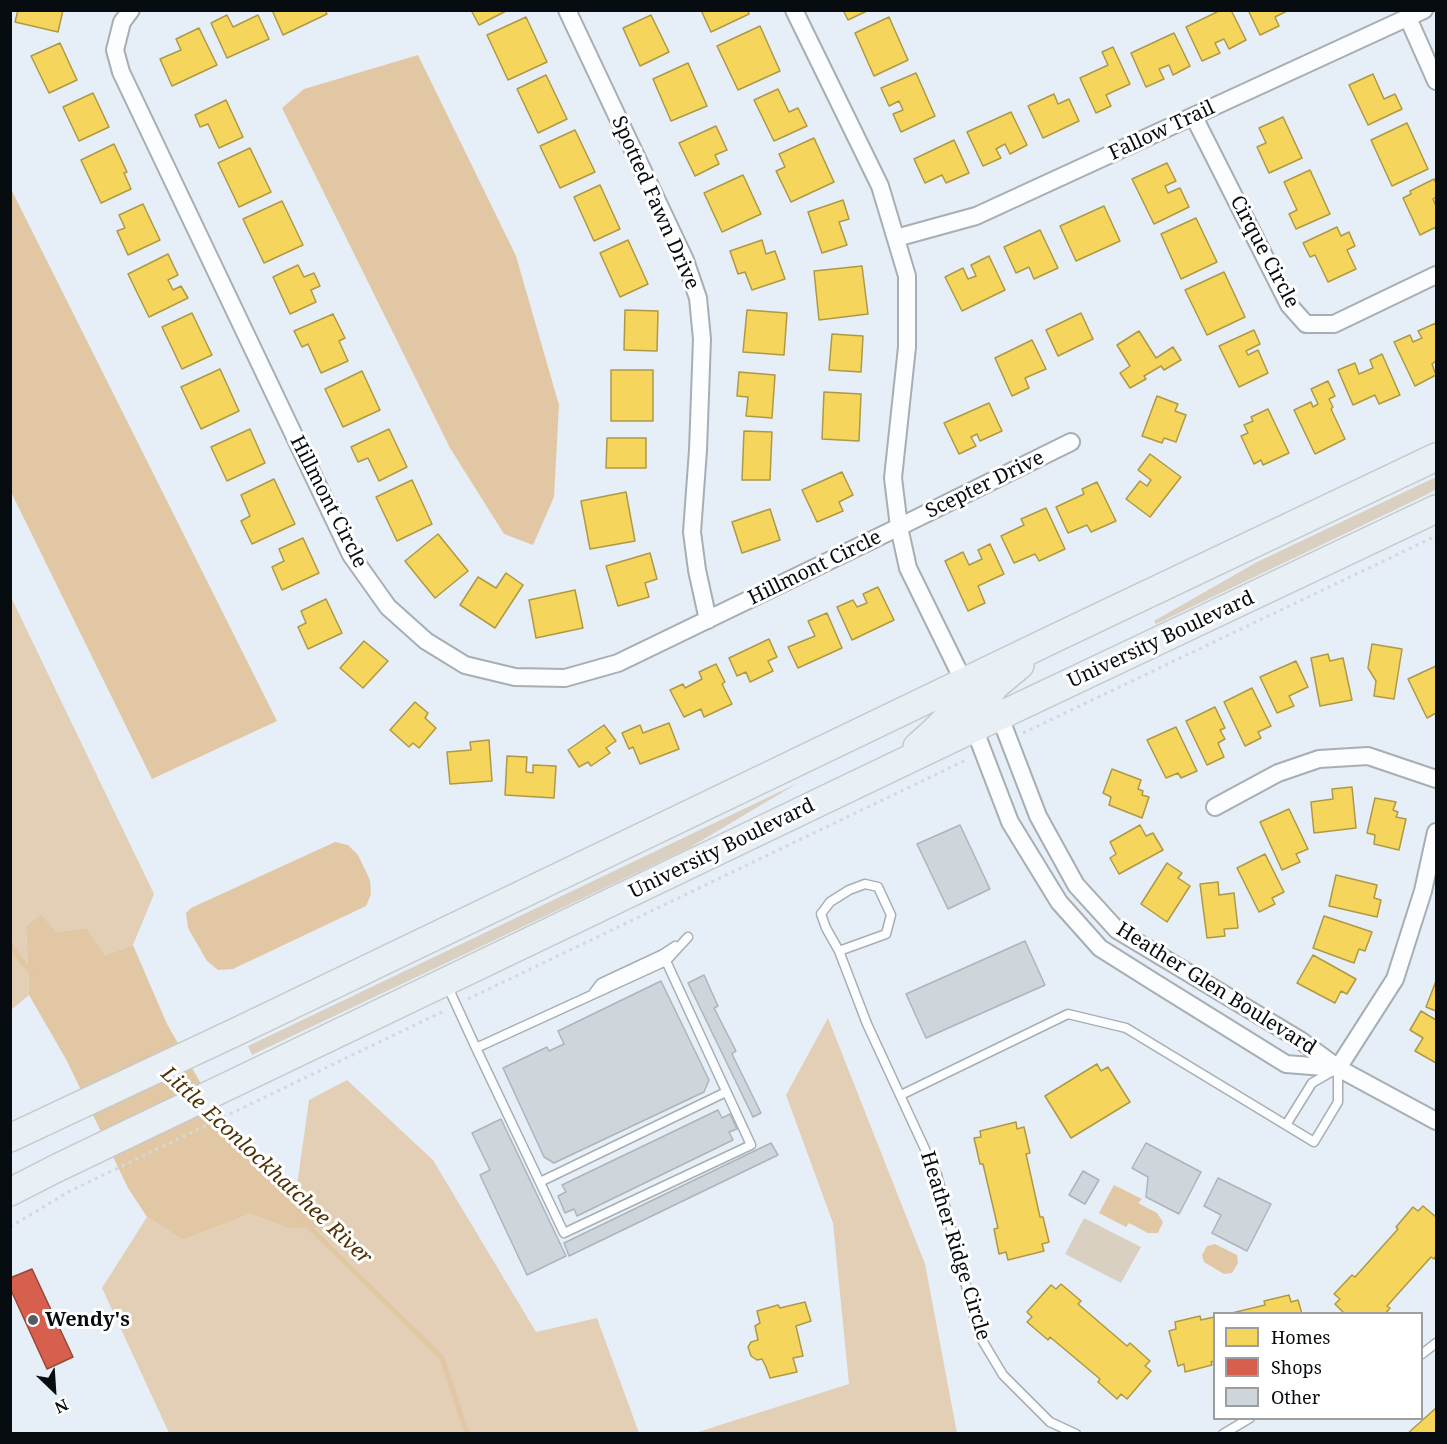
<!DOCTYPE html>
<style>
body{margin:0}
#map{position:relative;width:1447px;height:1444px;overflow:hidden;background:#e6eff7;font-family:"Noto Serif",serif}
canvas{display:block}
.frame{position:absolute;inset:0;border:12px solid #070c10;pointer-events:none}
.legend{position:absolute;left:1213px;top:1312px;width:210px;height:108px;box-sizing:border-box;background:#fff;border:2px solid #9c9e9f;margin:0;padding:8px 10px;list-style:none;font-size:18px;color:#070c10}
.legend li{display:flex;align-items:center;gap:12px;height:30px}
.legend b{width:30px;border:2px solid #9c9e9f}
.north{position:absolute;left:24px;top:1360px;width:60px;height:60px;-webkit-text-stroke:4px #fff;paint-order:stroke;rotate:155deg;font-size:16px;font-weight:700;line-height:24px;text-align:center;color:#070c10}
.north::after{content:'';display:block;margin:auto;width:21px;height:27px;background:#070c10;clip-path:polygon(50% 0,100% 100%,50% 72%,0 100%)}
</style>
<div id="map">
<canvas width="1447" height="1444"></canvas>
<div class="frame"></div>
<ul class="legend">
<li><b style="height:16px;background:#f6d55c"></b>Homes</li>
<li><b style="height:16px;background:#d6604d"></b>Shops</li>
<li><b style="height:16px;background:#ced5db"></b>Other</li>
</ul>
<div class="north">N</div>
</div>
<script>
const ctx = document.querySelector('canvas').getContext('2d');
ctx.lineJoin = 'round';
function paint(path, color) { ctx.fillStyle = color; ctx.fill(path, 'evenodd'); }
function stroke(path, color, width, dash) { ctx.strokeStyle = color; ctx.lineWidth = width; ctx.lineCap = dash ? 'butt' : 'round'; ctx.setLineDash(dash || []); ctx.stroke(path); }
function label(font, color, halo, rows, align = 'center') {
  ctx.font = font + ' "Noto Serif",serif'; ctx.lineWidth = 6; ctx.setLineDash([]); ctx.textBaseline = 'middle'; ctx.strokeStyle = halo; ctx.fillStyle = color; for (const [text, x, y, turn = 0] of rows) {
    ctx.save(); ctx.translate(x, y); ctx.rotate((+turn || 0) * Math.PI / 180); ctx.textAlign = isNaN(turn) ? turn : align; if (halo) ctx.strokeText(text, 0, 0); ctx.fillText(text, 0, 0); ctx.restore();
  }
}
const green = new Path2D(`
 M1436,477v12l-10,6 -270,129 -2,-3 103,-59z
 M798,783l-109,65 -437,207 -4,-9z
 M1084,1218l57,29 -20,36 -56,-29z`);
const forest = new Path2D(`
 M10,595l144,299 -21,51 -28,10 -18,-27 -30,4 -16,-18 -15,12 3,69 -18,15z
 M828,1018l97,246 32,169h-262l154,-49 -16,-161 -47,-128z
 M347,1080l86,80 103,172 61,-14 42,115h-470l-67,-145 45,-71 36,23 67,-26 37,14 39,-1 -31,-27 14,-100z`);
const water = new Path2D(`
 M418,55l98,201 43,149 -5,92 -21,48 -29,-11 -54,-86 -168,-340 22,-19z
 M10,187l267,534 -125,58 -141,-287z
 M335,842l13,3 10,10 12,25 1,14 -5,12 -133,63 -15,1 -11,-9 -19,-33 -2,-15 5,-5z
 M41,914l16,18 30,-4 18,27 28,-10 34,79 67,118 44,43 49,43h-40l-37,-14 -67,26 -36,-23 -19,-29 -61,-127 -38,-66 -3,-69z
 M1114,1185l28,14 -4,4 19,10 6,9 -5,11h-10l-19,-10 -3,4 -27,-14z
 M1215,1244l22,11 1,8 -6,10 -8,1 -20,-12 -2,-7 5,-9z`);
const homes = new Path2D(`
 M18,10h45l-5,22 -43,-10z
 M272,10h53l2,4 -44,21z
 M475,10h33l-29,15 -7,-13z
 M701,10h47l1,4 -38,18z
 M843,10h26l-21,10z
 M1221,10h10l15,30 -17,9 -5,-10 -9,4 5,10 -18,8 -16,-34z
 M1248,10h41l-14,7 4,9 -19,9z
 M227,15l6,12 25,-12 11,24 -42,19 -16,-35z
 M651,15l18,37 -29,14 -17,-38z
 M526,17l21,45 -39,18 -21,-45z
 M889,17l19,43 -34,16 -19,-43z
 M760,26l20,45 -42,19 -21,-44z
 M199,28l18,37 -45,21 -12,-27 21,-9 -5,-11z
 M1174,33l16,33 -17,9 -4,-10 -10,4 5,10 -18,8 -15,-34z
 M60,43l17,37 -28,13 -18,-37z
 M1113,47l17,37 -24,11 5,11 -15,7 -16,-35 28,-13 -6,-13z
 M688,63l19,43 -36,15 -18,-42z
 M916,73l19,43 -34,16 -8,-18 10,-4 -4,-9 -10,5 -8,-18z
 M1373,74l11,25 11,-5 7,15 -34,16 -19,-40z
 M546,75l21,44 -29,14 -21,-44z
 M778,89l11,23 9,-4 9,18 -33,15 -20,-41z
 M93,93l16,34 -30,14 -16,-34z
 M1054,94l4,10 11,-5 10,22 -36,17 -15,-32z
 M226,100l17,37 -24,11 -11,-24 -8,3 -5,-12z
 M1011,112l16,33 -17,9 -5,-10 -9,5 5,9 -18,8 -16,-34z
 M1283,117l19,41 -33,15 -12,-26 9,-4 -7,-15z
 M1407,123l21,46 -36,17 -21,-46z
 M716,126l11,24 -12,5 4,9 -24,12 -16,-33z
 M575,130l20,42 -35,16 -20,-42z
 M814,138l20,44 -43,20 -15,-31 9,-4 -6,-13z
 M954,140l15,33 -23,10 -4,-8 -17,8 -11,-24z
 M114,144l13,28 -3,1 7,16 -30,14 -20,-43z
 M250,148l21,44 -32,15 -21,-44z
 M1167,163l9,18 -11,5 3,7 12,-5 9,19 -35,17 -22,-45z
 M1310,170l20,44 -34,15 -7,-15 8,-4 -13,-28z
 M743,175l18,39 -39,18 -18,-39z
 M1434,179l2,4v14l-3,2 3,7v21l-16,8 -17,-37 8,-4 -1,-3z
 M600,185l20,44 -26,12 -20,-44z
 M843,200l6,19 -10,3 8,23 -25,8 -14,-41z
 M282,201l21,44 -39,18 -21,-44z
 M143,204l17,36 -32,15 -11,-24 8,-3 -6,-13z
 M1104,206l16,35 -44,20 -16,-35z
 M1196,218l21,44 -36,17 -20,-45z
 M1337,227l4,9 8,-4 6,14 -8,4 9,19 -28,13 -13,-27 -5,2 -7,-14z
 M1040,230l18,38 -24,11 -5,-12 -13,6 -12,-26z
 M628,240l20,44 -28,13 -20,-44z
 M762,240l4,14 9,-3 10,28 -33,11 -7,-18 -7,2 -8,-23z
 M168,254l10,21 -10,5 5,10 8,-4 7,12 -39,19 -21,-43z
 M989,256l16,34 -43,21 -17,-34 18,-9 5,11 8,-3 -5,-11z
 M298,265l6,12 10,-4 6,13 -9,4 5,12 -26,12 -17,-37z
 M862,266l6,48 -49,6 -5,-49z
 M1224,272l21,45 -38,18 -22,-45z
 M625,310l33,1 -1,40 -33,-1z
 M747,310l40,3 -3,42 -41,-3z
 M192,313l20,42 -30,14 -20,-42z
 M1081,313l12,26 -35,17 -12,-26z
 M333,314l12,24 -6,3 9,20 -27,12 -13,-29 -6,3 -8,-16z
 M1436,323v38l-4,3 4,11 -21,11 -21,-44 16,-7 3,7 9,-4 -4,-7z
 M1254,330l6,14 -14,7 2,4 10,-5 10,23 -29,14 -20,-41z
 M1139,331l17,27 17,-11 8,13 -17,10 -3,-4 -17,10 2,3 -16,9 -10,-15 10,-7 -13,-21z
 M832,334l31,2 -2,36 -32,-2z
 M1032,340l14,29 -21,9 4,10 -17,8 -17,-38z
 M1382,354l18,41 -21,9 -4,-9 -22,10 -15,-35 17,-7 4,11 14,-6 -3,-8z
 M220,369l19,42 -38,18 -20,-42z
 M611,370h42v51h-42z
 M362,371l18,39 -37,17 -18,-38z
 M739,372l36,3 -3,43 -26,-2 2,-19 -11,-1z
 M1328,381l7,15 -6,3 4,8 -2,2 14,30 -30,15 -21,-44 17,-8 2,5 5,-3 -7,-15z
 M824,392l37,2 -2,47 -37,-2z
 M1157,396l21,8 -3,7 11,4 -10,27 -12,-4 -2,5 -20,-7z
 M989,403l13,28 -22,10 -3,-7 -6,3 5,9 -17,8 -15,-31z
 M1268,409l21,44 -26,12 -2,-5 -7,4 -13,-28 7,-3 -4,-8 9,-4 -2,-4z
 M250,429l15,34 -38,18 -16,-34z
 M389,429l18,38 -28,14 -11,-23 -10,4 -7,-15z
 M744,431l28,1 -2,48h-28z
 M607,438h39v30h-40z
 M1150,454l31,23 -31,40 -24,-18 14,-18 7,5 4,-6 -13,-10z
 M842,472l11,23 -14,7 4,9 -26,11 -15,-32z
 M274,479l21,45 -43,20 -11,-23 9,-5 -9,-21z
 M412,480l20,44 -35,17 -21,-44z
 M1097,482l19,39 -25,11 -4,-7 -19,8 -12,-26 28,-13 -2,-5z
 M626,492l9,49 -45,8 -9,-48z
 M1046,508l19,41 -26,12 -4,-7 -21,9 -13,-27 23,-11 -3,-6z
 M770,509l10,31 -38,13 -10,-31z
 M438,534l30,37 -33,27 -30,-37z
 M303,538l16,35 -37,17 -10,-23 12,-6 -5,-12z
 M990,544l14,30 -26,12 7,17 -17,8 -23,-50 18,-9 6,13 13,-6 -4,-9z
 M650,553l7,26 -12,4 4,14 -31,9 -12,-40z
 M506,573l17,12 -28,43 -35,-23 18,-28 18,11z
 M878,587l16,33 -42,20 -15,-33 16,-7 4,7 10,-4 -4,-9z
 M575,590l8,38 -47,10 -7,-38z
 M326,599l16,34 -34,16 -10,-22 8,-4 -5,-12z
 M827,613l15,35 -44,20 -10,-21 27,-11 -7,-15z
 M769,639l8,18 -9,4 5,10 -23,11 -4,-10 -9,4 -8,-18z
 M364,641l24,20 -25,27 -23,-20z
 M1372,644l30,5 -8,50 -20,-3 2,-15 -8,-13z
 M1328,654l2,7 13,-3 9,42 -32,6 -9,-48z
 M1296,661l12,26 -19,9 5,10 -17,7 -17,-36z
 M716,664l9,18 -3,2 10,20 -28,13 -3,-8 -17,8 -14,-27 13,-6 2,4 17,-9 -3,-7z
 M1436,666v47l-9,5 -19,-39z
 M1252,688l19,38 -13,6 3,6 -16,8 -21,-44z
 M415,702l13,11 -3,5 11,10 -17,20 -6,-5 -4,4 -19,-17z
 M1215,707l10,21 -5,2 5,9 -7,4 6,14 -17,8 -21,-44z
 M669,723l10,26 -39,15 -7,-17 -4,2 -7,-16 18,-8 3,8z
 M604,725l12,16 -10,7 4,5 -19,13 -3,-4 -9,5 -11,-17z
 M1176,727l21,44 -16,7 -3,-5 -12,5 -19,-38z
 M489,740l3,41 -42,3 -3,-32 24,-2 -1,-8z
 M507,756l20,1 -1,15 7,1v-8l23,1 -2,32 -49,-3z
 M1112,769l29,11 -3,9 5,2 -1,4 7,2 -7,21 -33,-13 2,-8 -8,-4z
 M1352,787l4,41 -42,5 -3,-31 22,-3 -1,-10z
 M1375,798l21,4 -3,8 5,2 -2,5 10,2 -7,31 -25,-6 1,-9 -8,-2z
 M1289,809l19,40 -12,5 4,8 -18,8 -22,-48z
 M1140,825l6,11 7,-3 10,17 -44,24 -9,-16 6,-4 -6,-12z
 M1265,854l19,38 -12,6 3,6 -16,8 -22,-44z
 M1167,863l15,10 -4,5 12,8 -23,36 -26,-18z
 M1336,875l41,10 -3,13 7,2 -4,17 -48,-11z
 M1218,882l1,13 15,-2 4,35 -14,1 1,7 -18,2 -7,-54z
 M1324,916l48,16 -7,19 -6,-2 -5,14 -41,-15z
 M1313,955l43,24 -9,15 -6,-3 -6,12 -38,-20z
 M1436,981v30l-10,-4z
 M1421,1011l15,9v43l-21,-12 8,-13 -13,-8z
 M1097,1064l4,7 7,-4 22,35 -59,36 -26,-42z
 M1016,1122l1,7 7,-2 6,26 -4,1 14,63h3l6,25 -7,2 2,7 -36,9 -2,-8 -7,2 -5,-25 4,-1 -15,-64h-3l-6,-26 7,-1 -1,-6z
 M1423,1206l13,11v39l-2,3 -3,-2 -44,49 3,2 -5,6h-40l-10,-10 5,-5 -6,-5 18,-19 3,2 43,-48 -2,-2 17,-20 5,4z
 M1061,1284l20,17 -3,3 49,42 3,-3 20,18 -5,5 6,5 -24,28 -6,-5 -4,5 -19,-17 2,-3 -50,-42 -2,3 -21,-18 5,-5 -5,-5 24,-27 5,4z
 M1289,1295l2,7 7,-2 4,14h-74l37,-9 -1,-4z
 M805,1302l6,19 -15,5 7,30 -10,2 4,14 -27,6 -4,-11 -4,-8 -5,1 -6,-4 -3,-9 3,-5 7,-2 -3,-14 5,-3 -3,-12 21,-6 2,3z
 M1200,1316l1,4 13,-3v44l-3,1 1,3 -27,7 -1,-8 -6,2 -9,-35 7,-2 -1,-7z
 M1436,1408v26h-29z`);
const shops = new Path2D(`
 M32,1269l41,88 -26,12 -37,-81v-10z`);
const stream = new Path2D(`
 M10,944l12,18 9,9
 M305,1223l137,135 25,76`);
const building = new Path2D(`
 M960,825l30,64 -42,20 -31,-65z
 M1025,941l20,44 -119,53 -20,-44z
 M704,975l14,31 -4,2 22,43 -4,3 29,59 -8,4 -65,-134z
 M661,981l48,99 -5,12 -150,71 -10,-6 -41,-89 44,-21 2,4 15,-7 -6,-13z
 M718,1110l4,8 8,-4 7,15 -8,3 4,8 -156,76 -3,-7 -9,4 -7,-17 8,-4 -4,-7z
 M501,1119l65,137 -39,19 -47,-100 10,-5 -18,-37z
 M771,1143l7,12 -209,101 -5,-13z
 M1146,1143l55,29 -22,42 -33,-17 2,-20 -16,-9z
 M1083,1171l16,9 -14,24 -16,-9z
 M1218,1178l53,26 -24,47 -35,-18 9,-18 -17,-9z`);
const path = new Path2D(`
 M1023,733l413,-197
 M468,999l500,-240
 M10,1227l60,-36 376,-181`);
const service = new Path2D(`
 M839,951l47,-17 5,-19 -13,-28 -13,-3 -16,6 -19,12 -9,12 5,14 13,23 28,73 70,151 42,160 24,40 47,47 26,12
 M447,985l29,63 190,-87 22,-24
 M594,992l7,-9 62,-29 12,-8
 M476,1048l88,185 187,-88 -85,-184
 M901,1095l167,-81 58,14 188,114 24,-40v-34l-26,15 -26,42
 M540,1182l186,-90
 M1422,1354l14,-11
 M1223,1434l27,-16`);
const minor = new Path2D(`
 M131,10l-9,12 -7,28 6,22 230,483 37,52 38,34 39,24 50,12 50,1 53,-15 281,-136 172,-85
 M567,10l118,250 13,38 4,41 -4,111 -6,82 5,38 11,50
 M794,10l86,176 27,90v71l-14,131 6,49 9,41 56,114
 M1408,18l28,63
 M1194,117l95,188 17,19h28l102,-49
 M896,238l80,-22 448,-206
 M1000,717l38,99 38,69 41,45 183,110 38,28 98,53
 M974,728l36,94 49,80 41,46 54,34 132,82 51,4
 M1215,807l63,-34 41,-14 49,-3 68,23
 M1338,1068l57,-89 28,-88 13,-59`);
const primary = new Path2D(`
 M974,728l6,-21 15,-21 25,-21
 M917,747c23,-21 40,-33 47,-65
 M10,1138l230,-108 811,-390 385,-183
 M10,1192l47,-24 917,-440 462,-219`);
const markers = [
 [33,1320,6,"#555b61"]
];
const streetNames = [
 ["Fallow Trail",1162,131,-25],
 ["Spotted Fawn Drive",655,203,66],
 ["Cirque Circle",1264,252,62],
 ["Scepter Drive",985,485,-26],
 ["Hillmont Circle",328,502,63],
 ["Hillmont Circle",815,568,-26],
 ["University Boulevard",1161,640,-25],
 ["University Boulevard",722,849,-26],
 ["Heather Glen Boulevard",1216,989,32],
 ["Heather Ridge Circle",955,1246,73]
];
const poiNames = [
 ["Wendy's",45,1320]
];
const waterNames = [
 ["Little Econlockhatchee River",266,1166,43]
];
paint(green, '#dad0c1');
paint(forest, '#e2cfb6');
paint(water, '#e2c7a4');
paint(homes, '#f6d55c');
stroke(homes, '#ae9945', 1.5);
paint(shops, '#d6604d');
stroke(shops, '#98473b', 1.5);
stroke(stream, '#e2c7a4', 5);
paint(building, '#ced5db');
stroke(building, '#adb4ba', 1.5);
stroke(service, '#a7aeb4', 11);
stroke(minor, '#a7aeb4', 20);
stroke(primary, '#c5c9cc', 30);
stroke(path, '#d5d7d9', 3, [3, 4.5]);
stroke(service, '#fbfdfe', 8);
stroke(minor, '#fbfdfe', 16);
stroke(primary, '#e9f0f5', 27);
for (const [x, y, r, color] of markers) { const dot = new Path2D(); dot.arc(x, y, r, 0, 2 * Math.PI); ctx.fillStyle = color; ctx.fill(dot); stroke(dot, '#fff', 2); }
label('20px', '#070c10', '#fff', streetNames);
label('bold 20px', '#070c10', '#fff', poiNames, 'left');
label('italic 21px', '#4d3105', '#fff', waterNames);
</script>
